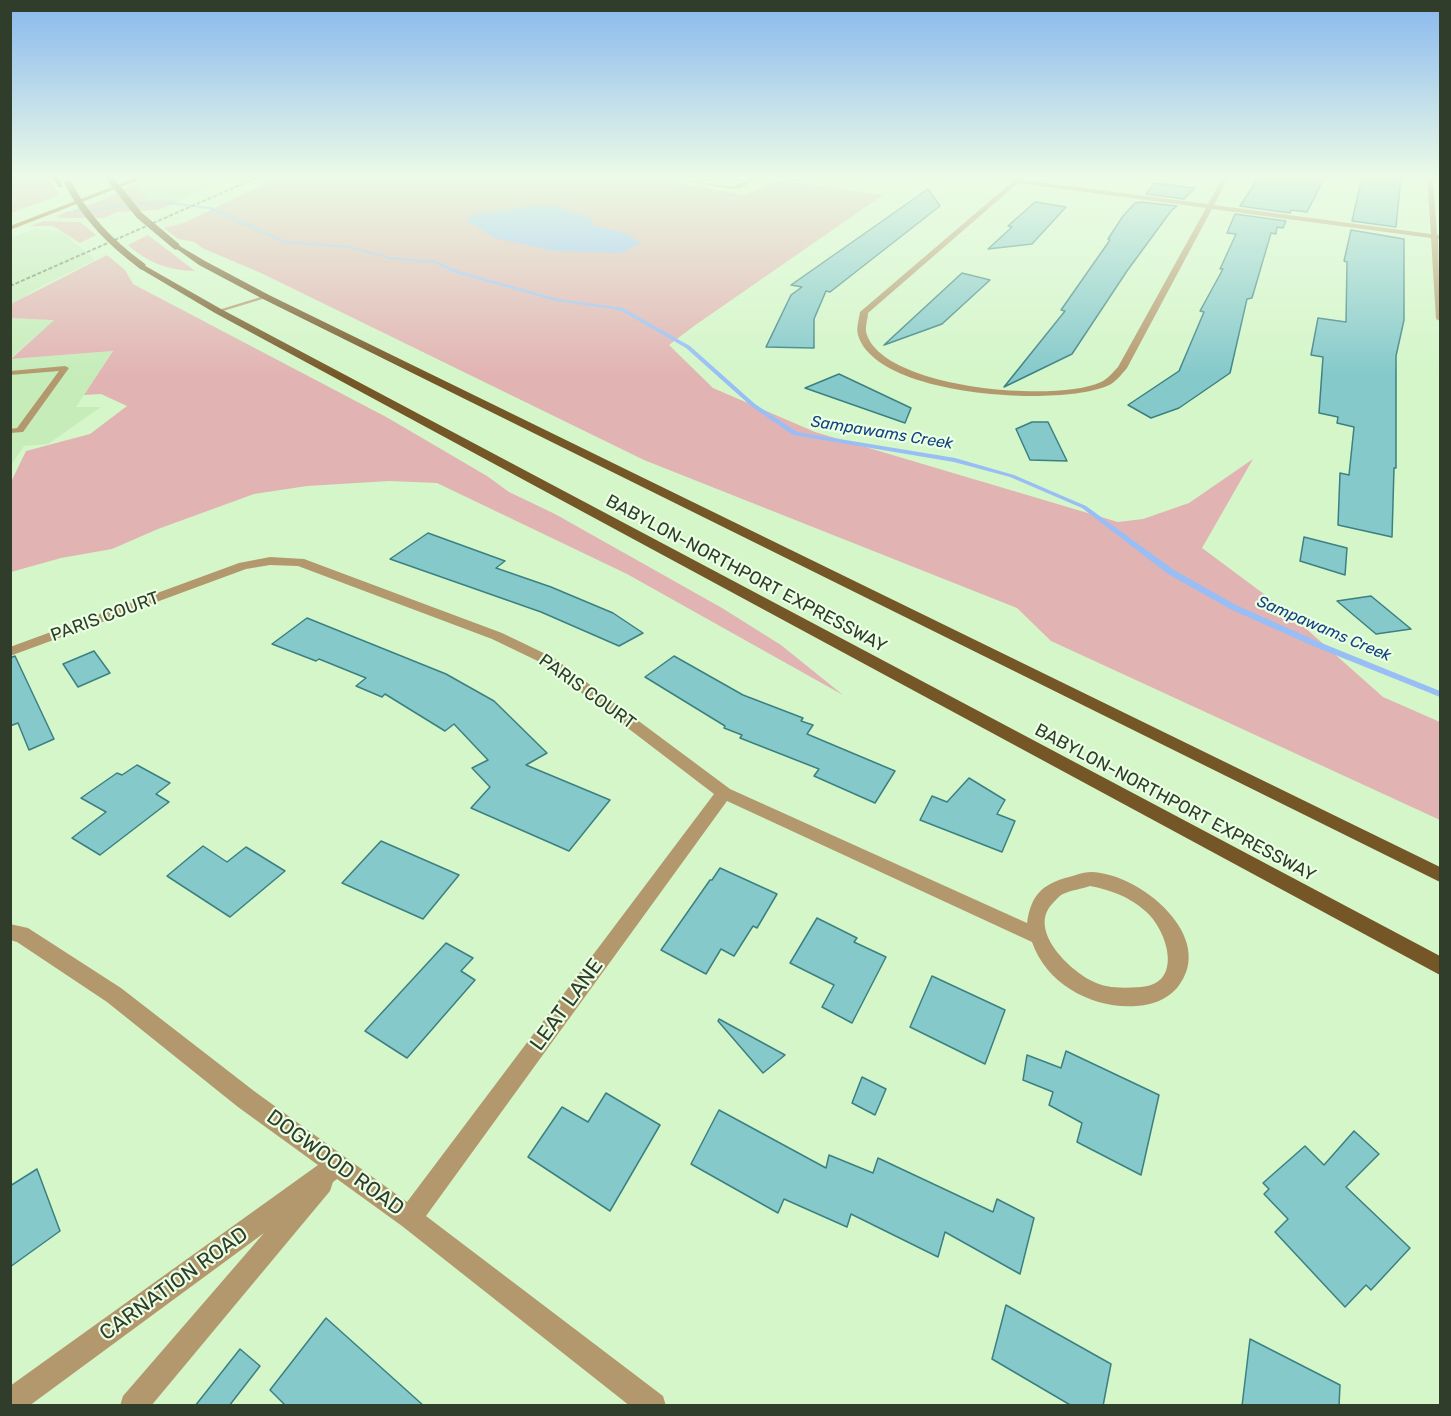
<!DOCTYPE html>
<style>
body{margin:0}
#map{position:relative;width:1451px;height:1416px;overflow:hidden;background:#d4f6c9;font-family:Rubik,sans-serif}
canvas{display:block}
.frame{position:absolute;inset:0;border:12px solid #303d2b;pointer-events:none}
</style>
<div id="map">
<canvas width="1451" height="1416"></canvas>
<div class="frame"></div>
</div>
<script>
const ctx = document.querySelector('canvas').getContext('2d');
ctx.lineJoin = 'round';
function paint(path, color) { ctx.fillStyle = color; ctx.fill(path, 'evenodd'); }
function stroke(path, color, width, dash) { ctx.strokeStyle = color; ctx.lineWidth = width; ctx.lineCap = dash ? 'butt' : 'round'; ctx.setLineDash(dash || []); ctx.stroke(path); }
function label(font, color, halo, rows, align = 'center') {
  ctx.font = font + ' Rubik,sans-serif'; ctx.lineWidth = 4.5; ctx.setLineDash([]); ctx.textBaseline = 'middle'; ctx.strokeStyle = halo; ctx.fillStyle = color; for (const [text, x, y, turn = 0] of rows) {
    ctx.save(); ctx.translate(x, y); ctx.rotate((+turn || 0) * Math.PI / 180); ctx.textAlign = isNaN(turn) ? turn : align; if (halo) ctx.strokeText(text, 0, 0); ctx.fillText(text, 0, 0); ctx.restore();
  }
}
const built = new Path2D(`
 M146,177h89l-53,23 -34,-1 -16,-17z
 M36,228l26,4 33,28 -57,28 -27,18v-68z
 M11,318l44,1 -44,39z
 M113,351l-37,56h25l-53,37 -24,2 -13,19v-106z`);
const green = new Path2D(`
 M11,177h35l4,2 9,16 -48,18z
 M278,177h383l22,7 62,11 33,-15 105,15 -189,131 -25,19 44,43 102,44 303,90 25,-3 46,-16 64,-44 -51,89 82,61 99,88 57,25v98l-389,-179 -34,-33 -373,-148 -383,-187 -59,-25 -7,-6 -17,-3 -14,-11 20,-5z
 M134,184l14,15 34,1 -24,10 -41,2 -13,6h-44l-4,-2 47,-16z
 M44,221l36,1 16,13 -16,8 -27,-17h-23z
 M148,235l47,36c-25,0 -49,-9 -67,-26z
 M107,255l18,15 8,14 255,134 99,58 22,16 46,22 167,94 59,37 62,50 -216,-121 -190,-91 -48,-2 -82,5 -53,8 -96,35 -46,20 -51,9 -50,14v-90l15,-31 64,-17 37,-28 -26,-12 -17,1 29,-44 -102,8 43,-39 -43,-2v-14z`);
const water = new Path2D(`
 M542,205l16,2 34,12v6l33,8 16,10 -20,10 -67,-2 -59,-13 -29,-18 9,-6z`);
const stream = new Path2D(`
 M160,201l51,6 74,34 64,5 41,11 46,4 23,10 99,28 65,9 67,38 65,58 42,28 158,26 59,17 72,31 88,64 62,35 83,37 121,49v6l-127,-51 -83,-37 -62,-35 -86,-66 -72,-31 -56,-15 -161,-27 -42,-29 -65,-58 -66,-38 -64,-9 -101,-28 -20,-10 -45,-4 -41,-11 -65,-5 -75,-34 -49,-6 -93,10 -2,-1z`);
const building = new Path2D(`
 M1259,177h66l-18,35 -16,-2 -1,3 -50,-7z
 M1362,177h39l-5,50 -44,-6z
 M1154,183l41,5 -11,11 -38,-5z
 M928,189l12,17 -110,86 -4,-1 -12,28v29l-48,-1 25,-52 11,-8 -11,-2z
 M1035,202l31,5 -34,37 -44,5 24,-22 -4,-1z
 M1141,202l36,4 -6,5 -44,60 -55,83 -68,33 61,-76 -4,-1 49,-70 -2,-1 15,-23 12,-13z
 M1235,214l51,7 -3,7 -6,-1 -1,7 -5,-1 -19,65 -5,1 -17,74 -51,35 -28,10 -23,-13 51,-34 25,-59 -4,-1 23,-42h-3l16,-35 -9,-1z
 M1351,230l53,9v81l-8,36v112h-2l-2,69 -54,-12 2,-52 9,2 5,-48 -17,-4 1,-6 -19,-4 4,-56 -12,-2 7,-37 28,4 1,-60 -3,-1z
 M962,273l28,7 -48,44 -58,21z
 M839,374l72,34 -6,15 -100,-35z
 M1032,422h16l19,39 -37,-1 -14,-31z
 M428,533l77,28 -9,7 55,19 62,26 30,20 -24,13 -78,-34 -151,-53z
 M1304,537l43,11 -2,27 -45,-14z
 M1371,596l40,33 -35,5 -39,-33z
 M307,618l139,56 48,27 53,52 -21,12 84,35 -41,51 -98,-43 19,-21 -18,-19 16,-8 -34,-36 -9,7 -60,-37 -3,3 -26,-11 10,-8 -47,-19 -3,2 -44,-17z
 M94,651l16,22 -32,14 -15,-23z
 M15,656l39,83 -25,11 -11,-27 -8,3v-68z
 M674,656l69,39 60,23 -2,3 12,4 -6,9 88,37 -20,32 -61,-27 5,-7 -79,-31 2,-3 -18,-7 1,-2 -80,-49z
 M137,765l33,18 -14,11 13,8 -69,53 -28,-17 34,-26 -25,-14 36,-25 5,2z
 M969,778l36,22 -8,14 18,7 -13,31 -82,-32 12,-24 15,6z
 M381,841l78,34 -36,44 -81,-36z
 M203,846l24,16 19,-15 39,24 -55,46 -63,-41z
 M720,868l57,26 -20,34 -4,-2 -19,30 -13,-7 -15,25 -45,-24 49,-70h2z
 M817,918l40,20 -3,4 32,15 -34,66 -30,-16 12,-22 -44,-22z
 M446,943l27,15 -12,13 14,9 -68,78 -42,-27z
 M932,976l73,34 -20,54 -75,-37z
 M719,1019l66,36 -22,18 -45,-52z
 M1066,1051l93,44 -18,80 -64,-33 5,-19 -33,-18 4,-13 -30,-12 4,-25 34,13z
 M862,1077l24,12 -11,26 -23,-12z
 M606,1093l54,32 -50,86 -82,-54 34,-50 26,15z
 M719,1110l107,58 3,-13 44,18 5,-15 115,54 4,-13 37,19 -14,56 -75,-42 -7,25 -87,-43 -4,13 -63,-28 -6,14 -87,-49z
 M1354,1131l25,23 -33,33 64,61 -39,42 -5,-5 -21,22 -70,-75 13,-13 -24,-25 5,-5 -6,-6 42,-37 19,19z
 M37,1169l23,62 -50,36v-81z
 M1006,1305l105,59 -8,42h-31l-80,-47z
 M326,1318l98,88h-138l-16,-16z
 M1250,1339l90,46 -1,21h-97z
 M240,1349l20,17 -31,40h-34z`);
const service = new Path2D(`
 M666,177l65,10c10,-2 18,-10 28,-10l-18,11 -10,1z
 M264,296l5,1 -49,15 -5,-1z
 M65,366l4,2 -46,64 -13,1v-4l7,-1 42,-57 -49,4v-4z`);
const minor = new Path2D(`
 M984,177l31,2 9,-2 -3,3 187,24 15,-27h6l-15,28 217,29 -4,-57h6l4,58h3v4h-2l2,82 -4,-2 -5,-81 -219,-29 -85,159c-6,7 -12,15 -20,18 -50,21 -231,11 -249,-51 -2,-7 1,-16 2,-23l152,-130zM1018,183l188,25 -88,159c-5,5 -10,12 -17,15 -45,21 -215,7 -234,-47 -3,-6 1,-16 1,-22z
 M270,557l34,2 198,74 52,25 176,131 297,134c4,-28 15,-39 42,-46 7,-2 15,-5 22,-5 49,1 128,66 86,116 -11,12 -25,17 -41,18 -43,3 -89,-21 -104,-64l-305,-141 -301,415 237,180 3,10h-36l-228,-180 -65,-47 -4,3 -3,9 -179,215h-31l3,-10 141,-163 -235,173h-19v-20l308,-221 -80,-58 -131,-105 -90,-60 -7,-2v-16l18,4 93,60 133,103 153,111 307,-408 -170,-130 -52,-25 -194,-73 -28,-1 -24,4 -236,87v-9l229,-84zM1090,886c20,4 38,10 54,24 23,18 41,74 -3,77 -17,1 -34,2 -49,-6 -24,-12 -65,-52 -39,-78 3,-3 7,-8 10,-9 8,-4 19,-5 27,-8z`);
const secondary = new Path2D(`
 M138,177h8l-136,53v-4z`);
const primary = new Path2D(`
 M52,177h6l5,10h-4z
 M174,245h4l27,16 64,34 1171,572v15l-1177,-583 -64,-34 -25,-18z
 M142,264l79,45 1219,647v19l-1225,-662 -76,-45z`);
const rail = new Path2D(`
 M10,286l248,-109`);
const primaryBridge = new Path2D(`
 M109,177l30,38 37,31
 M68,183c18,35 43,60 74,83`);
const farWaternames = [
 ["Sampawams Creek",882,433,9],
 ["Sampawams Creek",1324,629,23]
];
const streetNames = [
 ["BABYLON-NORTHPORT EXPRESSWAY",746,574,28],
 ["PARIS COURT",105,617,-20],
 ["PARIS COURT",587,692,36],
 ["BABYLON-NORTHPORT EXPRESSWAY",1175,803,28]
];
const nearStreetnames = [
 ["LEAT LANE",567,1005,-54],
 ["DOGWOOD ROAD",335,1163,36],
 ["CARNATION ROAD",174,1284,-36]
];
paint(built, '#c6ecba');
paint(green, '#e2b3b3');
paint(water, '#99bef6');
paint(stream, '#99bef6');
paint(building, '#85c9cb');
stroke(building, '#3c8082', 1.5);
paint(service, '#b4986d');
paint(minor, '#b4986d');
paint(secondary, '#986f27');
paint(primary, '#755727');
stroke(rail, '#72876a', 2, [4, 2]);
stroke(primaryBridge, '#755727', 7);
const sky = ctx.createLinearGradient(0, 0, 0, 375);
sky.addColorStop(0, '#88b8ee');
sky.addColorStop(0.47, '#ecfbe7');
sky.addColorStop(1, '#ecfbe700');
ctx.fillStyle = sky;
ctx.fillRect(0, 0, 1451, 375);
label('italic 16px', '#134181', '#eaffe4', farWaternames);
label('18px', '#303d2b', '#eaffe4', streetNames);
label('21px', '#303d2b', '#eaffe4', nearStreetnames);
</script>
